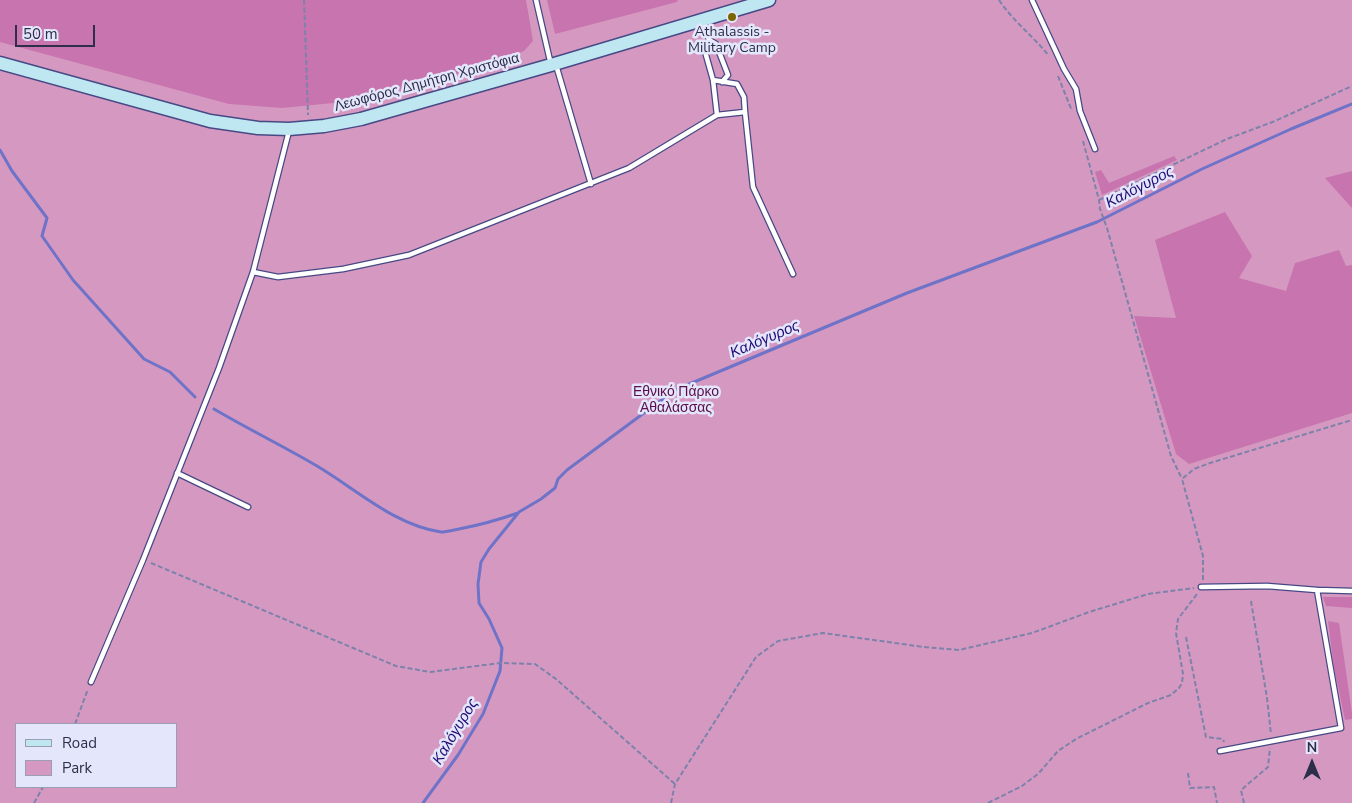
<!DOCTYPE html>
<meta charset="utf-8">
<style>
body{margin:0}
#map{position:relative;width:1352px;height:803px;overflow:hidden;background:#bdc4f9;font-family:"Nunito Sans",sans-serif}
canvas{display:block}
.legend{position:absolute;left:15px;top:723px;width:162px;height:65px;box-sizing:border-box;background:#e4e7fc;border:1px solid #9b9db5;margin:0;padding:6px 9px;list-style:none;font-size:15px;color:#2d2f4a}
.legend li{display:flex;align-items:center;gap:10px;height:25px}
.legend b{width:25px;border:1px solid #9b9db5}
.north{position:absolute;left:1287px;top:738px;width:50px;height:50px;-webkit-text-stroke:4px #e4e7fc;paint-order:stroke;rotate:0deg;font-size:14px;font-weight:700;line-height:20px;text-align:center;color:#2d2f4a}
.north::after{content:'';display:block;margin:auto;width:18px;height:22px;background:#2d2f4a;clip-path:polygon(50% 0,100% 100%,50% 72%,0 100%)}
.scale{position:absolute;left:15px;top:25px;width:80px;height:22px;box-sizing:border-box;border:2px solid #2d2f4a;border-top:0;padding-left:6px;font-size:15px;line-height:18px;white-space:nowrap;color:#2d2f4a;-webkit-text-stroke:4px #e4e7fc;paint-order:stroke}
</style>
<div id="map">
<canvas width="1352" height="803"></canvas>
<ul class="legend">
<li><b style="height:6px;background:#bfe7f2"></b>Road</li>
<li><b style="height:14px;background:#d599c1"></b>Park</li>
</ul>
<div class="north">N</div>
<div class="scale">50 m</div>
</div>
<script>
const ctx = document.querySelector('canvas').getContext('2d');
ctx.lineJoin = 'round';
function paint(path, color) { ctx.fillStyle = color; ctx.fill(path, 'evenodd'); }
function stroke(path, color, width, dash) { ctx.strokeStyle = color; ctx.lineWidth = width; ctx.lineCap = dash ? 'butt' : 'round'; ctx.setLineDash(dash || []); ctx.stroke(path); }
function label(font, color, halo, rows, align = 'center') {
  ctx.font = font + ' "Nunito Sans",sans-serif'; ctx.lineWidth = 5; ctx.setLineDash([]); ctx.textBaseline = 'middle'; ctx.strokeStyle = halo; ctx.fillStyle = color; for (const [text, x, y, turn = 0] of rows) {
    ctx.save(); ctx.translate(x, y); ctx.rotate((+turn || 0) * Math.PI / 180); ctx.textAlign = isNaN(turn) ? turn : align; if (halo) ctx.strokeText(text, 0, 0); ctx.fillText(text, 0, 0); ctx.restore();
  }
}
const green = new Path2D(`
 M0,0h1352v803h-1352zM16,724h160v63h-160z`);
const forest = new Path2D(`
 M0,0h526l7,41 -9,10 -22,9 -69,22 -79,19 -72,7 -53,-4 -229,-62z
 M547,0h131l-1,2 -122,32z
 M1174,156l3,4 -75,35 -7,-23 6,-2 8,13z
 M1352,171v37l-27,-30z
 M1225,212l27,44 -13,22 47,13 9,-28 44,-13 7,16 6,-1v148l-163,51 -13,-10 -42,-138 42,2 -21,-78z
 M1323,597h29v11l-26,-2z
 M1328,621l11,2 13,90v6l-7,1 -11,-52z`);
const stream = new Path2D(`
 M0,150l12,21 35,47 -5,18 31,44 71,79 26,13 25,25
 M214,409c34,20 69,37 103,57 39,23 77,59 124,66 6,0 12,-2 18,-3 21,-4 39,-9 59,-16
 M423,803l35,-48 25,-41 17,-43 2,-23 -13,-29 -10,-16 -1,-19 3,-22 8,-13 30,-37 22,-13 14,-11 3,-9 9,-9 108,-80 232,-97 190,-71 105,-53 89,-40 61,-25`);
const path = new Path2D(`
 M304,0l4,115
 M999,0c14,21 34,36 50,56
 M1058,76l14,35
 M1083,141l16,59 1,9 7,19 64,228 11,23
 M1099,200l128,-61 48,-18 77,-35
 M151,563l245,103 34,6 70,-9 35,1 21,15 119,105
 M1203,580v-24l-21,-77 12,-10 16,-6 142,-43
 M1251,601l16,97 4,36
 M1186,637l20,100 17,2 1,3
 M75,724l13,-35
 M1188,773l2,15 24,-1 3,16
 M34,803l9,-16
 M671,803l4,-19 81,-127 22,-16 45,-8 101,14 35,3 73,-17 57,-21 59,-18 46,-6
 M988,803l34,-17 16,-12 20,-23 18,-12 72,-36 23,-8 8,-7 3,-5 1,-9 -7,-41 2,-14 19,-25
 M1244,803l-3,-13 27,-23 2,-19`);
const service = new Path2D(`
 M536,0l15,65
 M1032,0l32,69 12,20 4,22 15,38
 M709,40l7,4 12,31 -6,7
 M556,65l35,119
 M713,80l4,35
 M745,112l8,75 40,87
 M253,272l25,5 65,-8 66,-14 220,-87 88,-53 28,-3 -1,-15 -7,-13 -24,-4 -9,-32 5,-8 -6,-20
 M177,473l71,34
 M1201,587l66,-1 50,4
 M91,682l52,-122 76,-192 34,-96 36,-141
 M1220,751l121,-23 -24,-138 35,1`);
const secondary = new Path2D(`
 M0,63l210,58 48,7 31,1 35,-3 37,-7 190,-54 218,-65`);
const markers = [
 [732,17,5,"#776800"]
];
const poiNames = [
 ["Athalassis -",732,33],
 ["Military Camp",732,49]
];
const streetNames = [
 ["Λεωφόρος Δημήτρη Χριστόφια",427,83,-15]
];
const parkNames = [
 ["Εθνικό Πάρκο",676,393],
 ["Αθαλάσσας",676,409]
];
const waterNames = [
 ["Καλόγυρος",1140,188,-27],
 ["Καλόγυρος",765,340,-23],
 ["Καλόγυρος",456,732,-59]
];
paint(green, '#d599c1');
paint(forest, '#c874ae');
stroke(stream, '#6f73c8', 3);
stroke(service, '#464983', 7);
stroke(secondary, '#464983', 15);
stroke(path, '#7d82ab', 2, [5, 2.5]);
stroke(service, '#fff', 4.5);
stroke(secondary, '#bfe7f2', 12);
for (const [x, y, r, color] of markers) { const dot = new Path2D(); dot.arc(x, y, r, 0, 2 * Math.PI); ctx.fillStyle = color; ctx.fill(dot); stroke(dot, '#e4e7fc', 2); }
label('14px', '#2d2f4a', '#e4e7fc', poiNames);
label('14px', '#2d2f4a', '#e4e7fc', streetNames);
label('14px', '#5b0e49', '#e4e7fc', parkNames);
label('italic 15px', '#230d75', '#e4e7fc', waterNames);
</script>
